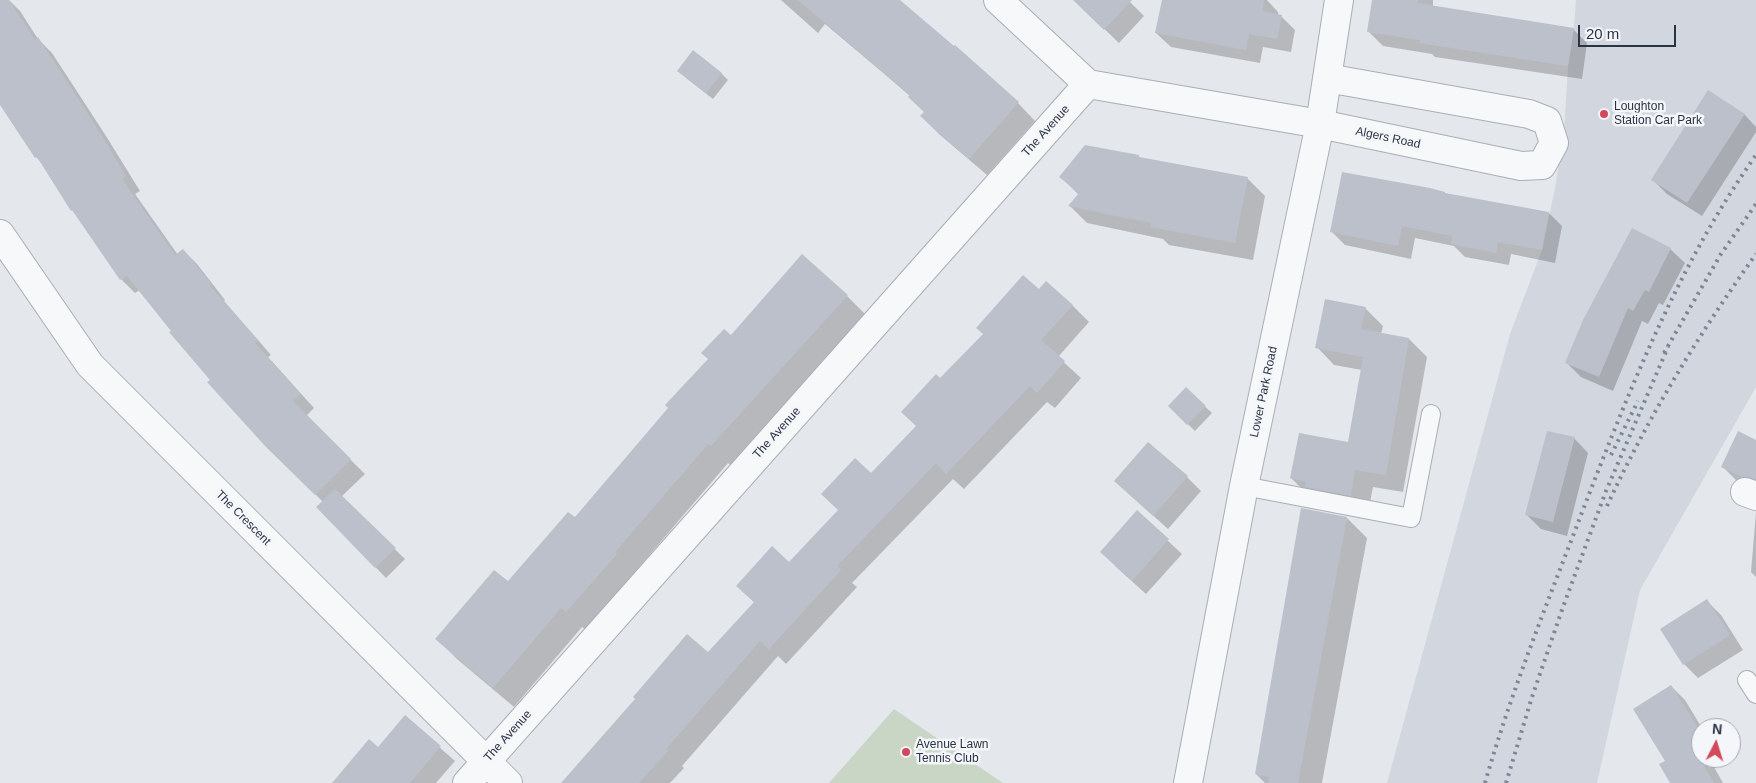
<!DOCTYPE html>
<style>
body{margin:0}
#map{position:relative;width:1756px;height:783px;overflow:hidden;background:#e4e7ec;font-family:Arial,sans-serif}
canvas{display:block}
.north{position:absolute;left:1691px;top:718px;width:50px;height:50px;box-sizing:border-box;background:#f4f6f9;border:1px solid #a4a8b1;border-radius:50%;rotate:5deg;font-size:14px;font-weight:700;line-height:20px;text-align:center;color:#2b3445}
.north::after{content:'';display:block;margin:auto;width:18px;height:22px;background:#d1495b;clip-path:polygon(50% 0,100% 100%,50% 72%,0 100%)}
.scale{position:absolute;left:1578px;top:25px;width:98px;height:22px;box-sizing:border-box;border:2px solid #2b3445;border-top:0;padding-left:6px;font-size:15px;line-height:18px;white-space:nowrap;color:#2b3445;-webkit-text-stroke:4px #f4f6f9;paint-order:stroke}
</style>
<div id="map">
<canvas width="1756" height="783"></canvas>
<div class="north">N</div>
<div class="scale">20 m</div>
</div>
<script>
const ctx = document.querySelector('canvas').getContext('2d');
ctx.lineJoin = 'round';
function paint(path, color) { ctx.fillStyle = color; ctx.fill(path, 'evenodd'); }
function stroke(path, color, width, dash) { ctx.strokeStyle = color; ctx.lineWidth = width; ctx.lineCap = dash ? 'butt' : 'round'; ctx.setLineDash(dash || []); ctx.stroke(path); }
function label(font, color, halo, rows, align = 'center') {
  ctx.font = font + ' Arial,sans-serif'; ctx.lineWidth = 5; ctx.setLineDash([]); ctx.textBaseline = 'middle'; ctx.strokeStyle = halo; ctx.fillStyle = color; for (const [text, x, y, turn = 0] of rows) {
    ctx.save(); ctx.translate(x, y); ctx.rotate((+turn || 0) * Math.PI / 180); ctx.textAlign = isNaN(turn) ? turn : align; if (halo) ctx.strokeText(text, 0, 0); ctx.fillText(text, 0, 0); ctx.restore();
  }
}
const built = new Path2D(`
 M1576,0h180v387l-116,203 -43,193h-210l123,-449 32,-84 13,-62 9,-56 4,-66 6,-38z`);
const green = new Path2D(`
 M894,709l109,74h-174z`);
const shadow = new Path2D(`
 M0,0h9l11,11 18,28 14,14 54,83 34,55 -5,3 43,61 5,-5 14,14 28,36 -1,1 47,54 -3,2 46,51 -8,8 59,58 -24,23 64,62 -19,19 -68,-70 5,-6 -55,-55 -128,-157 -5,3 -14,-14 -43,-63 -6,-6 -28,-45 -8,-8 -36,-53z
 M781,0h117l120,103 17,18 -48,54 -48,-41 -18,-18 4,-4 -15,-16 -28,-24 -57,-48 -7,9z
 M1074,0h54l16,16 -25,27z
 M1163,0h104l11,12v3l3,1 14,14 -4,22 -28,-5 -3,16 -89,-16 -15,-14z
 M1373,0h60v7l140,22 14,14 -5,36 -147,-22 -3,-3 -49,-8 -14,-14z
 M721,73l7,7 -15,19 -27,-21z
 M1744,114l12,13v5l-54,84 -35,-22 -14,-14z
 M1140,158l107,20 18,18 -12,64 -84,-15 -6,-6 -76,-16 -17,-17 9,-11 -18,-18z
 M1445,193l2,1 102,19 13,13 -7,37 -44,-9 -2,11 -44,-8 -11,-11 -39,-8 -4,21 -66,-14 -13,-13z
 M1632,230l38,19 15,14 -22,42 -4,-2 -11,21 -6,-3 -29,70 -32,-14 -14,-14z
 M1039,290l33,15 17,17 -31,35 23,21 -26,30 -8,-6 -83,87 -11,-10 -101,104 5,4 -71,77 -8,-8 -96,110 2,2 -14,15h-103l141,-129 47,-51 -18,-17 53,-22 127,-138 23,-46z
 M847,296l20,20 -135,150 -4,-3 -94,110 2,2 -49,56 -5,-4 -68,80 -57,-48 -20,-20 71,-56 67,-64 156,-182z
 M1365,308l18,18 -2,8 28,5 18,18 -24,135 -30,-5 -5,26 -59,-17 -18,-18 58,-34 13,-74 -28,-5 -17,-18z
 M1186,389l26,24 -17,18 -26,-25z
 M1574,438l14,15 -21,83 -26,-7 -14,-14z
 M1756,441v49l-20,-10 -14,-14z
 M1187,477l14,14 -33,38 -53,-48z
 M1137,512l45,42 -36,40 -31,-28z
 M1756,512v65l-5,-5z
 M1347,518l20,20 -45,245h-57l-9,-9z
 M1707,601l14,14 22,35 -45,28 -14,-14z
 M1671,686l14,14 17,28 -1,30h8l14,25h-52l-4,-22z
 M405,717l50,44 -19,22h-103l45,-34z`);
const building = new Path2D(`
 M0,0h9l26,40 3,-3 54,83 34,56 -4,3 53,76 8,-6 29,36 -2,1 48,54 -3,3 46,51 -8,7 58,58 -36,36 -49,-48 -59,-65 3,-2 -41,-48 2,-1 -44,-55 -7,4 -48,-70 -1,1 -34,-54 -2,1 -35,-53z
 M798,0h102l54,46 1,-1 64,57 -50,57 -49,-43 4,-4 -16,-15 2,-2z
 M1073,0h59l-28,30z
 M1162,0h102l-2,11 20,4 -5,24 -28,-5 -3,16 -91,-17z
 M1372,0h46l-1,3 157,25 -6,38 -148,-23v-3l-53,-8z
 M693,50l29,23 -16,20 -29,-22z
 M1708,90l37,24 -58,89 -36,-23z
 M1085,145l54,10v2l109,20 -13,66 -85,-16 1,-4 -83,-17 11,-13 -20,-16z
 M1342,172l88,16 15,4v1l104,19 -7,38 -44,-8 -2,11 -45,-9 1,-8 -50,-10 -4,20 -68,-14z
 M1632,228l39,20 -22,44 -4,-2 -12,21 -5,-3 -29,69 -34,-14 18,-43z
 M802,254l46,41 -137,151 -3,-2 -93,108 2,2 -51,58 -5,-4 -68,80 -58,-49 59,-69 14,11 60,-69 7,5 93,-109 -3,-3 43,-46 -7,-6 23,-24 7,6z
 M1023,275l16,14 7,-8 27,24 -32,35 24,21 -28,32 -7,-7 -84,88 -10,-11 -99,103 4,4 -72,79 -9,-8 -94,108 2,2 -29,32h-78l74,-84 -2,-2 54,-63 21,18 46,-50 -18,-16 36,-40 17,16 49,-52 -17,-16 34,-36 16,15 45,-47 -15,-14 35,-38 4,4 43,-44 -7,-6z
 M1325,299l41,8 -5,22 48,9 -23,137 -31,-5 -4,26 -46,-9 1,-5 -16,-4 9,-45 49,9 15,-85 -48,-9z
 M1186,387l20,19 -19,19 -19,-19z
 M1547,431l28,6 -22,85 -28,-7z
 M1738,431l18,9v39l-14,-2 -21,-10z
 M1148,442l40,34 -35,40 -39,-35z
 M335,489l61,59 -21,20 -59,-61z
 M1301,508l46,9 -49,266h-30l1,-6 -14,-3z
 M1137,510l32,29 -37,42 -32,-29z
 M1707,599l23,36 -47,30 -23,-36z
 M1671,685l30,48 -9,5 9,15v5h3l3,7 -3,1 10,17h-44l-11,-19 6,-3 -32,-52z
 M405,715l36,31 -31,37h-78l37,-44 9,8z`);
const lane = new Path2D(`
 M1244,486l167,32 20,-104
 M1747,680l9,14`);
const street = new Path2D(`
 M998,0l90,84 232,40 201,42 21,-1 12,-22 -7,-22 -18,-7 -202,-36
 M0,234l90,131 418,418
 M1745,492l11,4
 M467,783l621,-699
 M1188,783l56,-297 76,-362 19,-124`);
const rail = new Path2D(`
 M1664,353l57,-99 35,-50
 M1611,455l27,-54
 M1607,506c41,-89 92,-172 149,-252
 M1485,783c26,-91 62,-179 96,-268 48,-124 97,-250 175,-360
 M1506,783l26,-86 31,-90 43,-116 62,-144`);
const markers = [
 [1604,114,5,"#d1495b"],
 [906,752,5,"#d1495b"]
];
const poiNames = [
 ["Loughton",1614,107],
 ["Station Car Park",1614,121],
 ["Avenue Lawn",916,745],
 ["Tennis Club",916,759]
];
const streetNames = [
 ["The Avenue",1046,131,-48],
 ["Algers Road",1388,138,12],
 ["Lower Park Road",1264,392,-78],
 ["The Avenue",777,433,-48],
 ["The Crescent",243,518,45],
 ["The Avenue",508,736,-48]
];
paint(built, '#d2d6de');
paint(green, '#c9d6c5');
paint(shadow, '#0003');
paint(building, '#bbc0ca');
stroke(lane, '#a9aeb7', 20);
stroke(street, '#a9aeb7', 30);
stroke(lane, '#f7f8fa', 18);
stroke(street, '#f7f8fa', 28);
stroke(rail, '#7d8696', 4, [2.5, 5]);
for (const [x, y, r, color] of markers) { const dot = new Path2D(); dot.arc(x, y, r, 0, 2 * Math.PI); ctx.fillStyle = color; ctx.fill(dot); stroke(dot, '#f4f6f9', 2); }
label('12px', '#2b3445', '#f4f6f9', poiNames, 'left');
label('12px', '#2b3445', '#f4f6f9', streetNames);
</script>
